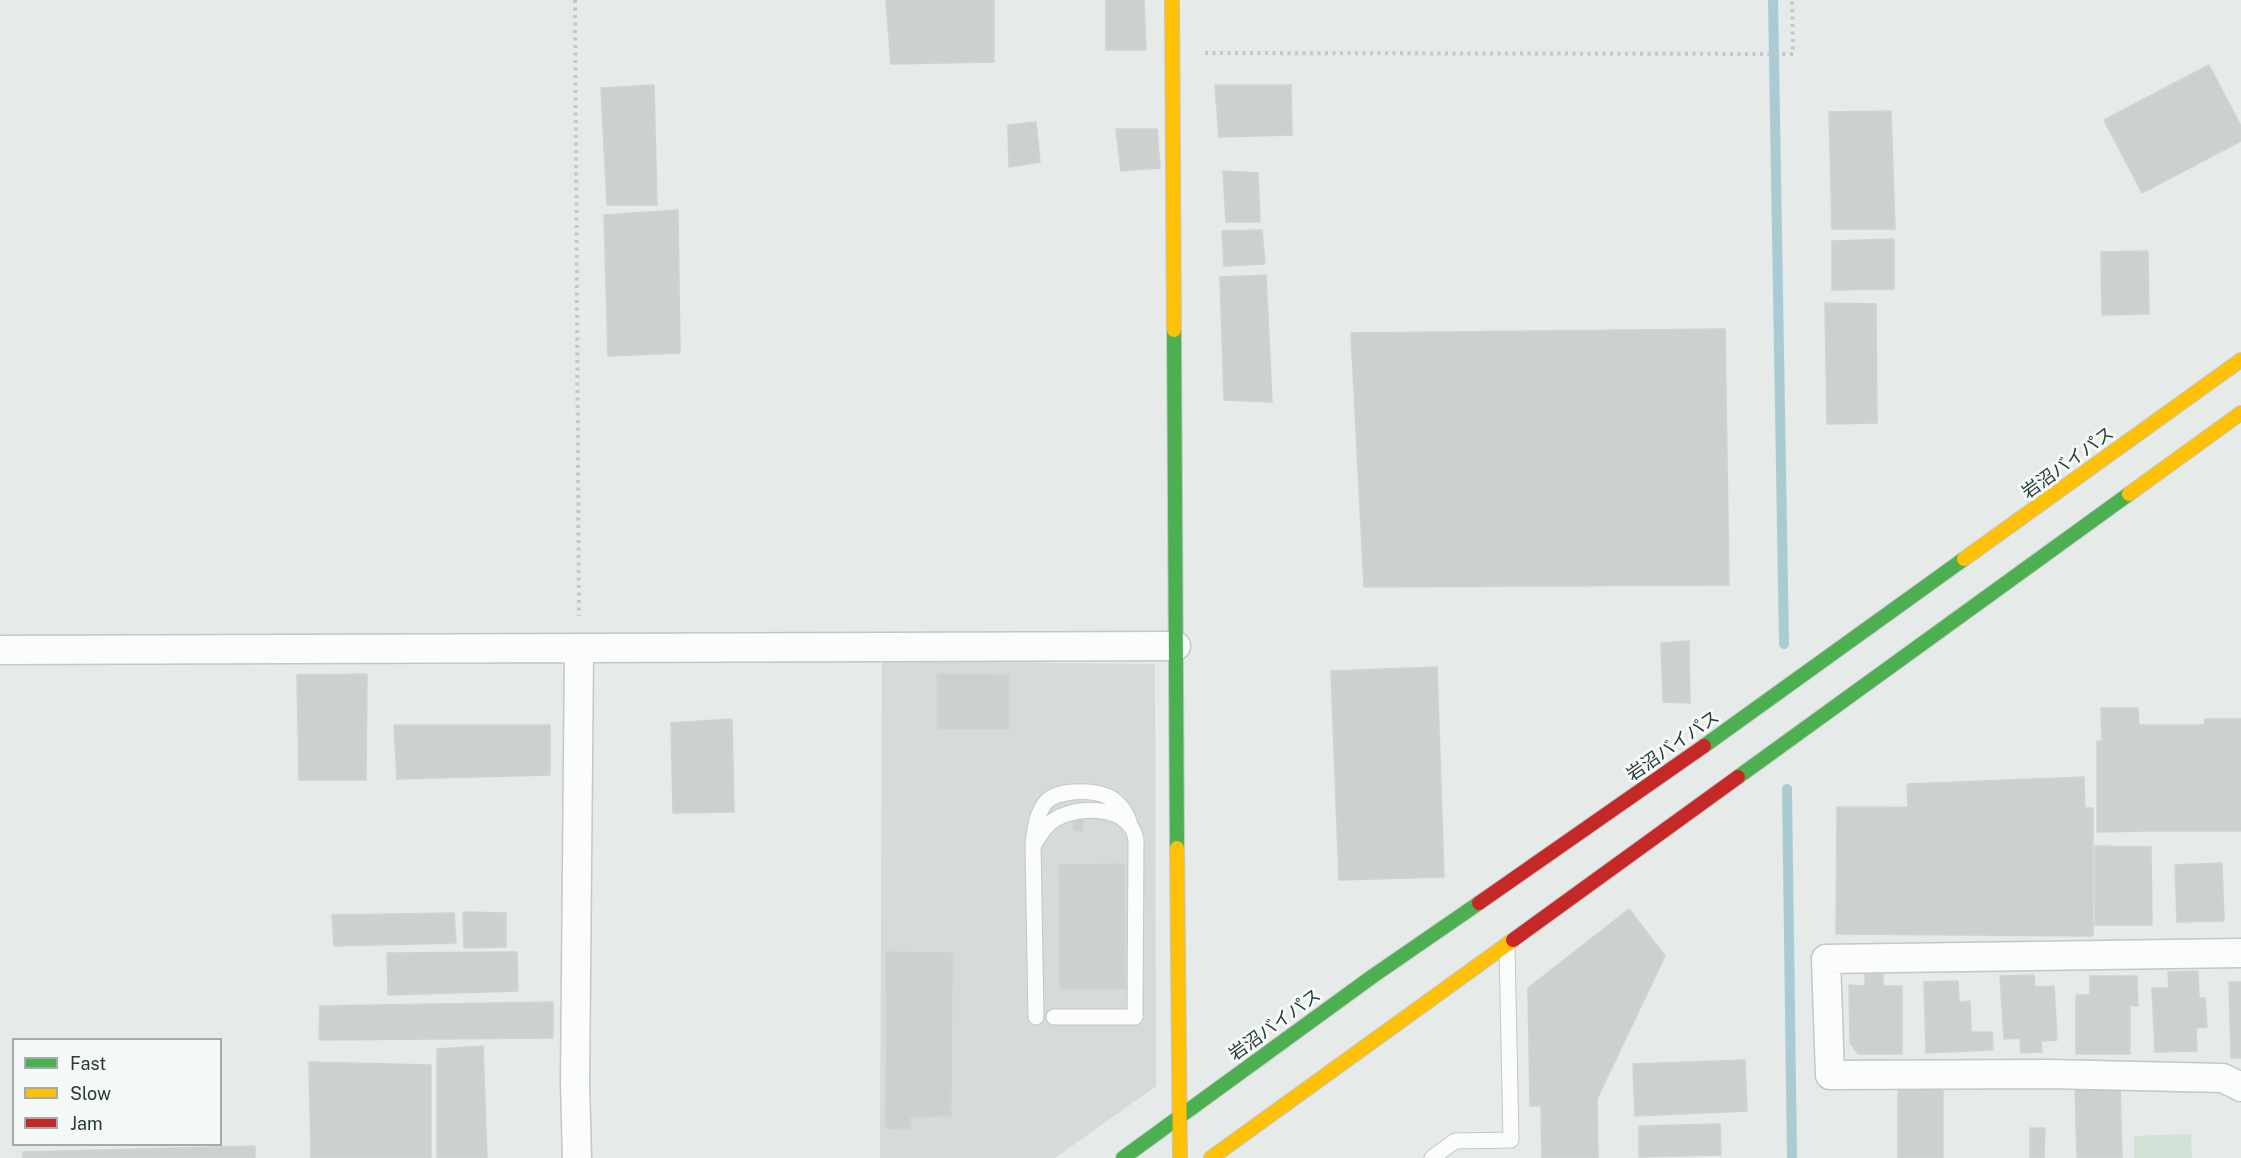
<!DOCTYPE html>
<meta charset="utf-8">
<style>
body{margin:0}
#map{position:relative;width:2241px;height:1158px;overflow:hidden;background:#e6eae8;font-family:"Public Sans",sans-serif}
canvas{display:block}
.legend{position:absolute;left:12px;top:1038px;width:210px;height:108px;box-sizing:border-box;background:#f4f9f7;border:2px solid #a1adaa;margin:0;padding:8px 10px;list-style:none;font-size:18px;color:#253b37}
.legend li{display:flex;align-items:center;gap:12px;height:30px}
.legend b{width:30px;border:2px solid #a1adaa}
</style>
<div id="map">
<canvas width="2241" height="1158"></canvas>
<ul class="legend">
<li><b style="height:8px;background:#4caf50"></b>Fast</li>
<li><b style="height:8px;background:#ffc107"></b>Slow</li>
<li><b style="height:8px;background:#c62828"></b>Jam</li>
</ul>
</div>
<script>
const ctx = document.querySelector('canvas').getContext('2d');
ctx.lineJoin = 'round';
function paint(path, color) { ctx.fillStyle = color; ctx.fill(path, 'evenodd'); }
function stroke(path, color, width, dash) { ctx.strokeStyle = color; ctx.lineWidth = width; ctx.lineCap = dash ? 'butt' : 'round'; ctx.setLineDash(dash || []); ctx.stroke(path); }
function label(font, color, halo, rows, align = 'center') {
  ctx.font = font + ' "Public Sans","Noto Sans JP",sans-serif'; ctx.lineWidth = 6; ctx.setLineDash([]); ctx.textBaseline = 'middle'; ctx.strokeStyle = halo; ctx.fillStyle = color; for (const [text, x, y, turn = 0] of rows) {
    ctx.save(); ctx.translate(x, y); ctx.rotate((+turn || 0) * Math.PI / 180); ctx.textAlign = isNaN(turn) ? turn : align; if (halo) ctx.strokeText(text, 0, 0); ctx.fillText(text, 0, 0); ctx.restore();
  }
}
const built = new Path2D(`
 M882,661l273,3 1,422 -101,72h-175z`);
const green = new Path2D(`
 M2191,1134l1,24h-58v-22z`);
const stream = new Path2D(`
 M1773,0l11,644
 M1787,789l5,369`);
const building = new Path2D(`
 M886,0h108v62l-103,2z
 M1106,0h38l2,50h-40z
 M2209,65l32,61v15l-99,52 -38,-73z
 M654,85l3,120h-50l-6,-117z
 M1215,85h76l1,50 -73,2z
 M1891,111l4,118h-63l-3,-117z
 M1036,122l4,40 -31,5 -1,-42z
 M1116,129h41l3,39 -39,3z
 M1223,171l35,2 2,49h-34z
 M678,210l2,143 -72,3 -4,-141z
 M1262,230l3,34 -41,2 -2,-35z
 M1894,239v50l-62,1v-49z
 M2148,251l1,63 -47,1 -1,-63z
 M1266,275l6,127 -48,-2 -4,-123z
 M1825,303l51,1 1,119 -50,1z
 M1725,329l4,256 -365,2 -13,-254z
 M1689,641l1,62 -27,-1 -2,-59z
 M1437,667l7,210 -105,3 -8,-209z
 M367,674l-1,106h-67l-2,-105z
 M937,674l72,1v54h-72z
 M2101,708h37l1,17h7l1,106 -50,1v-91h5z
 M732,719l2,93 -61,1 -2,-90z
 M2205,719h36v47l-72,1 1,64h-23l-1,-106h58z
 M394,725h156v50l-153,4z
 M2241,766v65h-71l-1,-64z
 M2084,777l1,31 -177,-1 -1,-23z
 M1837,807l256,1v128l-257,-2z
 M1074,817h9v14l-10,-1z
 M2095,846l56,1 1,78h-57z
 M2222,863l2,58 -47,1 -2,-57z
 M1124,864l2,125h-66l-1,-124z
 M1629,909l36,47 -68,143 1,59h-56l-1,-52h-11l-2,-118z
 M463,912l43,1v34l-42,1z
 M454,913l2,30 -122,3 -2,-31z
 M517,952l1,39 -130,4 -1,-42z
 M886,952l66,1 -1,163 -41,1 1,12 -25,-1z
 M2198,971l1,27h6l2,29 -11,1 1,23 -42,1 -3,-64h17l-1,-16z
 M1865,974h18v12h19v68h-44l-8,-11 -1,-58 16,1z
 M2034,975l1,12 19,-1 3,54 -16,1 1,11 -21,1 -1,-15 -16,1 -4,-63z
 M2090,976h47l1,30h-8v48h-54v-59h14z
 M1958,981l1,21 11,-1 1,31h21l1,18 -67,3 -2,-71z
 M2229,982h12v76h-10z
 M553,1002v36l-234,2 1,-34z
 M483,1046l4,112h-50v-109z
 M1745,1060l2,51 -112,5 -2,-52z
 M309,1062l122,3v93h-120z
 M2120,1085l2,73h-45l-2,-72z
 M1898,1087h45v71h-45z
 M1720,1124l1,31 -82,2v-31z
 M2030,1128h15l-1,30h-14z
 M255,1146v12h-232v-6z`);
const path = new Path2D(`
 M575,0l4,616
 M1205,53l588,1 -1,-54`);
const lane = new Path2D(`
 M1033,843c2,-14 3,-29 13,-41 5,-6 18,-9 26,-10 26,-2 47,3 57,29
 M1036,1017l-3,-171c5,-8 9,-16 17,-23 19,-16 65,-19 81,4 3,3 4,9 5,13l-1,177h-81
 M1432,1158l23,-17 56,-1 -4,-194`);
const street = new Path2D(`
 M0,650l1176,-4
 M2241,953l-415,6 4,116 219,-1 174,4 18,9
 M577,1158l-2,-75 4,-433`);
const fast = new Path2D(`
 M1174,330l3,518
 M1704,746l260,-187
 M1738,777l391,-283
 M1123,1158l250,-182 106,-73`);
const slow = new Path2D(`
 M1172,0l2,330
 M2129,494l112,-81
 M1964,559l277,-199
 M1177,848l3,310
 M1211,1158l302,-218`);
const jam = new Path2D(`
 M1479,903l225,-157
 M1513,940l225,-163`);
const streetNames = [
 ["岩沼バイパス",2068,463,-36],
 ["岩沼バイパス",1673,746,-35],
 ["岩沼バイパス",1275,1025,-36]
];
paint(built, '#d4dbd8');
paint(green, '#d1e1d6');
stroke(stream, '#abcbd3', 10);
paint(building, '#ccd1cf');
stroke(building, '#cfd3d1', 1.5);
stroke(lane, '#c3c7c5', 17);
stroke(street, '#c3c7c5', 31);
stroke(fast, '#c1c7c5', 16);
stroke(slow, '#c1c7c5', 16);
stroke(jam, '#c1c7c5', 16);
stroke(path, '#c2cac7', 4, [3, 4.5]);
stroke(lane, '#fbfcfc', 15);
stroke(street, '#fbfcfc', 28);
stroke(fast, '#4caf50', 14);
stroke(slow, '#ffc107', 14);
stroke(jam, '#c62828', 14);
label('18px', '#253b37', '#f4f9f7', streetNames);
</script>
